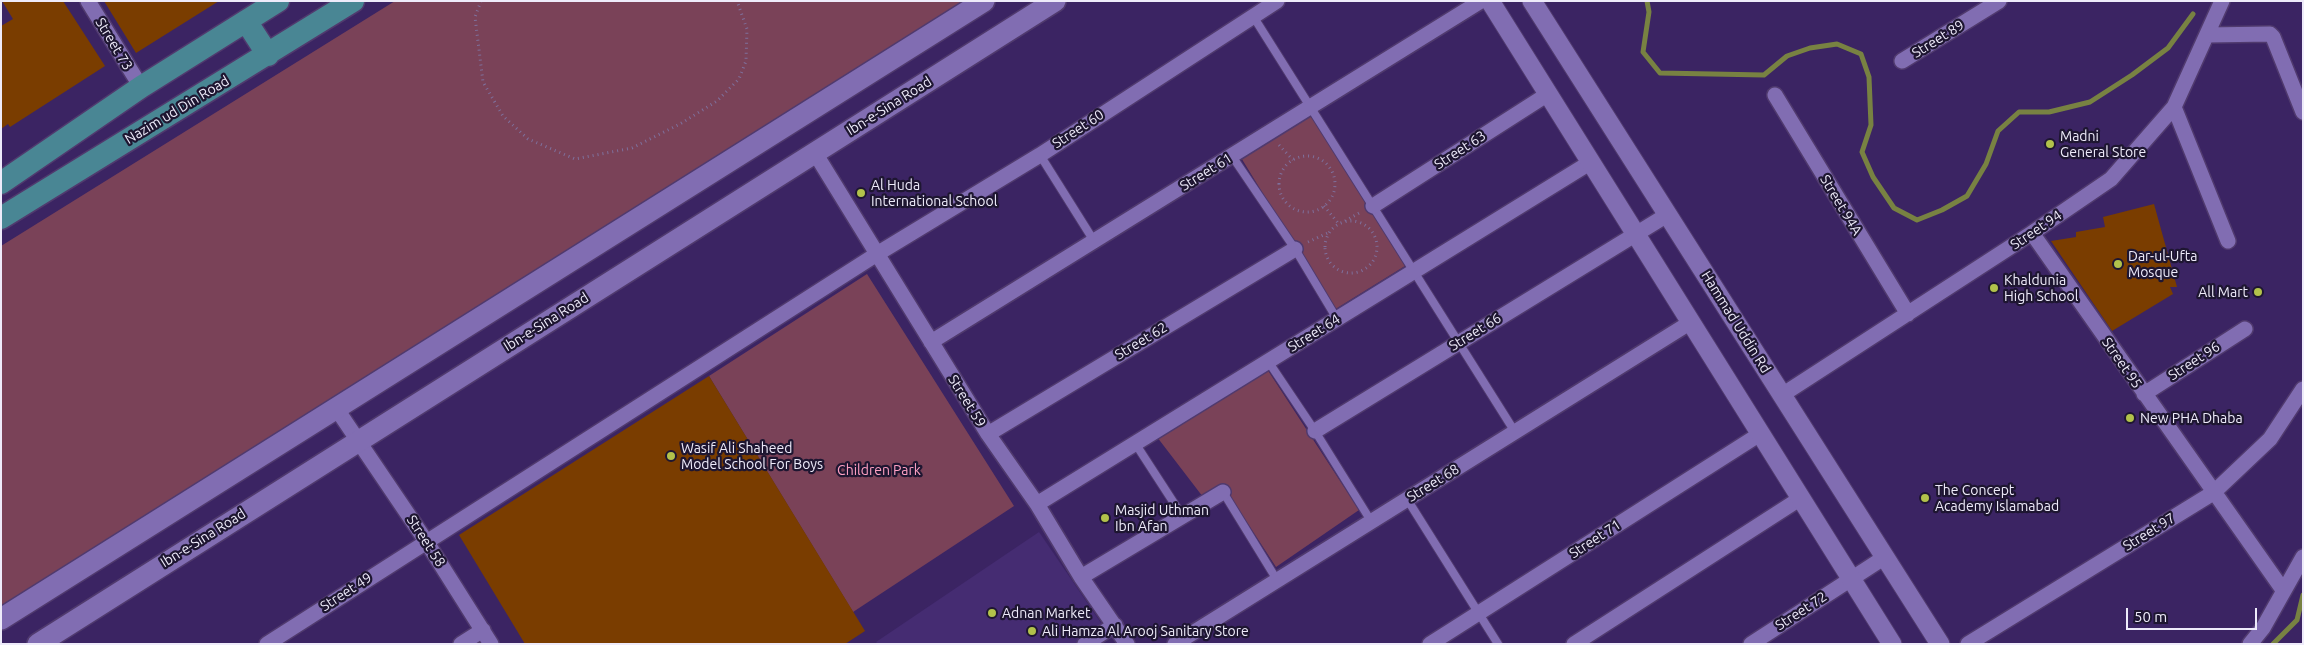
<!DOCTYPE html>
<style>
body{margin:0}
#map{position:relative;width:2304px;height:645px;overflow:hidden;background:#3b2463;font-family:Ubuntu,sans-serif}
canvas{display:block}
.frame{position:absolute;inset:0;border:2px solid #eeebfa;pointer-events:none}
.scale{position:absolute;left:2126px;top:608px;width:131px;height:22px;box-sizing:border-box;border:2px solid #eeebfa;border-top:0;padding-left:6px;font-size:15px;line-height:18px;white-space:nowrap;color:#eeebfa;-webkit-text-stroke:4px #1e1631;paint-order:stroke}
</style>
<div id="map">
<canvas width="2304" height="645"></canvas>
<div class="frame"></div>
<div class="scale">50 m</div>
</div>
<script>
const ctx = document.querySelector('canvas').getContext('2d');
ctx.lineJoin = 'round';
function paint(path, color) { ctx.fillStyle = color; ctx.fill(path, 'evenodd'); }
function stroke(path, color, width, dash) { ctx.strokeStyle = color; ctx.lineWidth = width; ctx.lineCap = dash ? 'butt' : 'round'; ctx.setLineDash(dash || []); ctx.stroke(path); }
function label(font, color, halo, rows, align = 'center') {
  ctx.font = font + ' Ubuntu,sans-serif'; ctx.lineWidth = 4.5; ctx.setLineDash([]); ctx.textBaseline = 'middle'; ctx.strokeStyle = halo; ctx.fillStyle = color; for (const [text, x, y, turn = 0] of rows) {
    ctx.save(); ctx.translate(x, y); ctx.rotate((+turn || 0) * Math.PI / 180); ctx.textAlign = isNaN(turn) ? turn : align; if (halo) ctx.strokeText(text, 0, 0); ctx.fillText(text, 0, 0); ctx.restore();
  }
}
const built = new Path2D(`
 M1039,532l64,94 -27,18h-198l-2,-2z`);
const green = new Path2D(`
 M395,1h572l-966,609v-364z
 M1311,112l94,154 -71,44 -94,-154z
 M867,274l147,232 -161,106 -144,-236z
 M1267,369l92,141 -83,57 -52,-80 -21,10 -46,-60z`);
const stream = new Path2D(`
 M1647,1l2,11 -6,40 17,21 104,2 23,-19 23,-8 27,-4 24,10 8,23 2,48 -9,27 11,25 21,31 23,12 25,-10 25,-14 19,-32 12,-33 21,-19h30l41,-10 42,-27 36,-27 25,-34
 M2273,644l24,-24 6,-25`);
const building = new Path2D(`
 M2,1h61l42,65 -95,61 -2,-3 -7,5v-103l12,-7z
 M104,1h115l-83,52z
 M2154,204l23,83h-7l3,7 -61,37 -61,-90 25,-4v-5l29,-5 -2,-10z
 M709,376l156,255 -20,13h-320l-66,-109z`);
const path = new Path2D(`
 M481,1l-6,16 8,65 20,34 25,23 47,20 57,-11 48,-24 37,-23 22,-22 7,-18 1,-32 -10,-28
 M1279,145l14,15
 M1279 184a28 28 0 1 1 56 0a28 28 0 1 1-56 0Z
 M1324,206l15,18
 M1325 247a26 26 0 1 1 52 0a26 26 0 1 1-52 0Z
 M1345,221l16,-9
 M1308,242l22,-10`);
const service = new Path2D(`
 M1253,16l262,416
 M1040,155l54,86
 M1232,156l63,93 42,70
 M1268,361l47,70 56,90
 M1135,443l48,74
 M1223,492l54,88
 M1407,499l91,145`);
const minor = new Path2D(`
 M88,1l53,86
 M2207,35l63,-1 3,3 30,75
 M1902,61l97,-60
 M1775,95l133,219
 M2174,107l54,134
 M815,153l173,281 49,70 44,73 46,67
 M1373,206l175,-112
 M2032,233l251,357
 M931,342l550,-341
 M2144,394l101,-65
 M1782,395l250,-162 79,-54 63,-72 48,-106
 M336,408l90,133 65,103
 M1315,431l352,-216
 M988,434l307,-185
 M1037,504l554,-342
 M1081,577l142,-85
 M267,644l610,-390 163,-99 237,-154
 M461,644l22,-14
 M1085,644l30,-19
 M1175,644l516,-322
 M1430,644l330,-210
 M1574,644l227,-146
 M1751,644l134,-87
 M1968,644l245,-151 57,-54 33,-50
 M2250,644l13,-16 40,-71`);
const tertiary = new Path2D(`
 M1490,1l402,643
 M1532,1l408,643`);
const secondary = new Path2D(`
 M1,619l983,-618
 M38,644l1017,-643`);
const primary = new Path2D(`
 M246,21l22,34
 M1,183l140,-96 137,-86
 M1,218l352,-217`);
const markers = [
 [2050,144,5,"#b2c24b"],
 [861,193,5,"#b2c24b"],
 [2118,264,5,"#b2c24b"],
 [1994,288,5,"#b2c24b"],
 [2258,292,5,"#b2c24b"],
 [2130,418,5,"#b2c24b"],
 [671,456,5,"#b2c24b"],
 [1925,498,5,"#b2c24b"],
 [1105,518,5,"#b2c24b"],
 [992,613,5,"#b2c24b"],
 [1032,631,5,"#b2c24b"]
];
const streetNames = [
 ["Street 89",1938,39,-32],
 ["Street 73",114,44,59],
 ["Ibn-e-Sina Road",889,106,-32],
 ["Nazim ud Din Road",177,110,-31],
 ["Street 60",1078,129,-33],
 ["Street 63",1460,150,-33],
 ["Street 61",1206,172,-32],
 ["Street 94A",1841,205,59],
 ["Street 94",2036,230,-34],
 ["Ibn-e-Sina Road",546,322,-32],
 ["Hammad Uddin Rd",1736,322,58],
 ["Street 66",1475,332,-32],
 ["Street 64",1314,333,-32],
 ["Street 62",1141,341,-31],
 ["Street 96",2194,361,-33],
 ["Street 95",2122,363,55],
 ["Street 59",967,401,58],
 ["Street 68",1433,483,-32],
 ["Street 97",2149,532,-32],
 ["Ibn-e-Sina Road",203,538,-32],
 ["Street 71",1595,539,-33],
 ["Street 58",426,541,57],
 ["Street 49",346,592,-33],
 ["Street 72",1801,611,-33]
];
const poiNames = [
 ["Madni",2060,136],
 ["General Store",2060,152],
 ["Al Huda",871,185],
 ["International School",871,201],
 ["Dar-ul-Ufta",2128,256],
 ["Mosque",2128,272],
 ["Khaldunia",2004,280],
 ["High School",2004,296],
 ["All Mart",2248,292,"right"],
 ["New PHA Dhaba",2140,418],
 ["Wasif Ali Shaheed",681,448],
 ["Model School For Boys",681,464],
 ["The Concept",1935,490],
 ["Academy Islamabad",1935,506],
 ["Masjid Uthman",1115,510],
 ["Ibn Afan",1115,526],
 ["Adnan Market",1002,613],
 ["Ali Hamza Al Arooj Sanitary Store",1042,631]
];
const parkNames = [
 ["Children Park",879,470]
];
paint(built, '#452c72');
paint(green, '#7a4258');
stroke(stream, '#788242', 5);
paint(building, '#7a3d00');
stroke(service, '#503a6e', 10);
stroke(minor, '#503a6e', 18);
stroke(tertiary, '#503a6e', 21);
stroke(secondary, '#503a6e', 24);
stroke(primary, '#503a6e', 25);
stroke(path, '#7f709c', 3, [1, 4]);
stroke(service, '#816db2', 8);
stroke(minor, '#816db2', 15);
stroke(tertiary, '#816db2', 19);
stroke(secondary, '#816db2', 21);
stroke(primary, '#498694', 22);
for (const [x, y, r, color] of markers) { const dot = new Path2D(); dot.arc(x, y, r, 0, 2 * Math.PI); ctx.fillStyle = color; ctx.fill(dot); stroke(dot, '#1e1631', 2); }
label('14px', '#eeebfa', '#1e1631', streetNames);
label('14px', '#eeebfa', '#1e1631', poiNames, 'left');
label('14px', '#ffa1c4', '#1e1631', parkNames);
</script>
